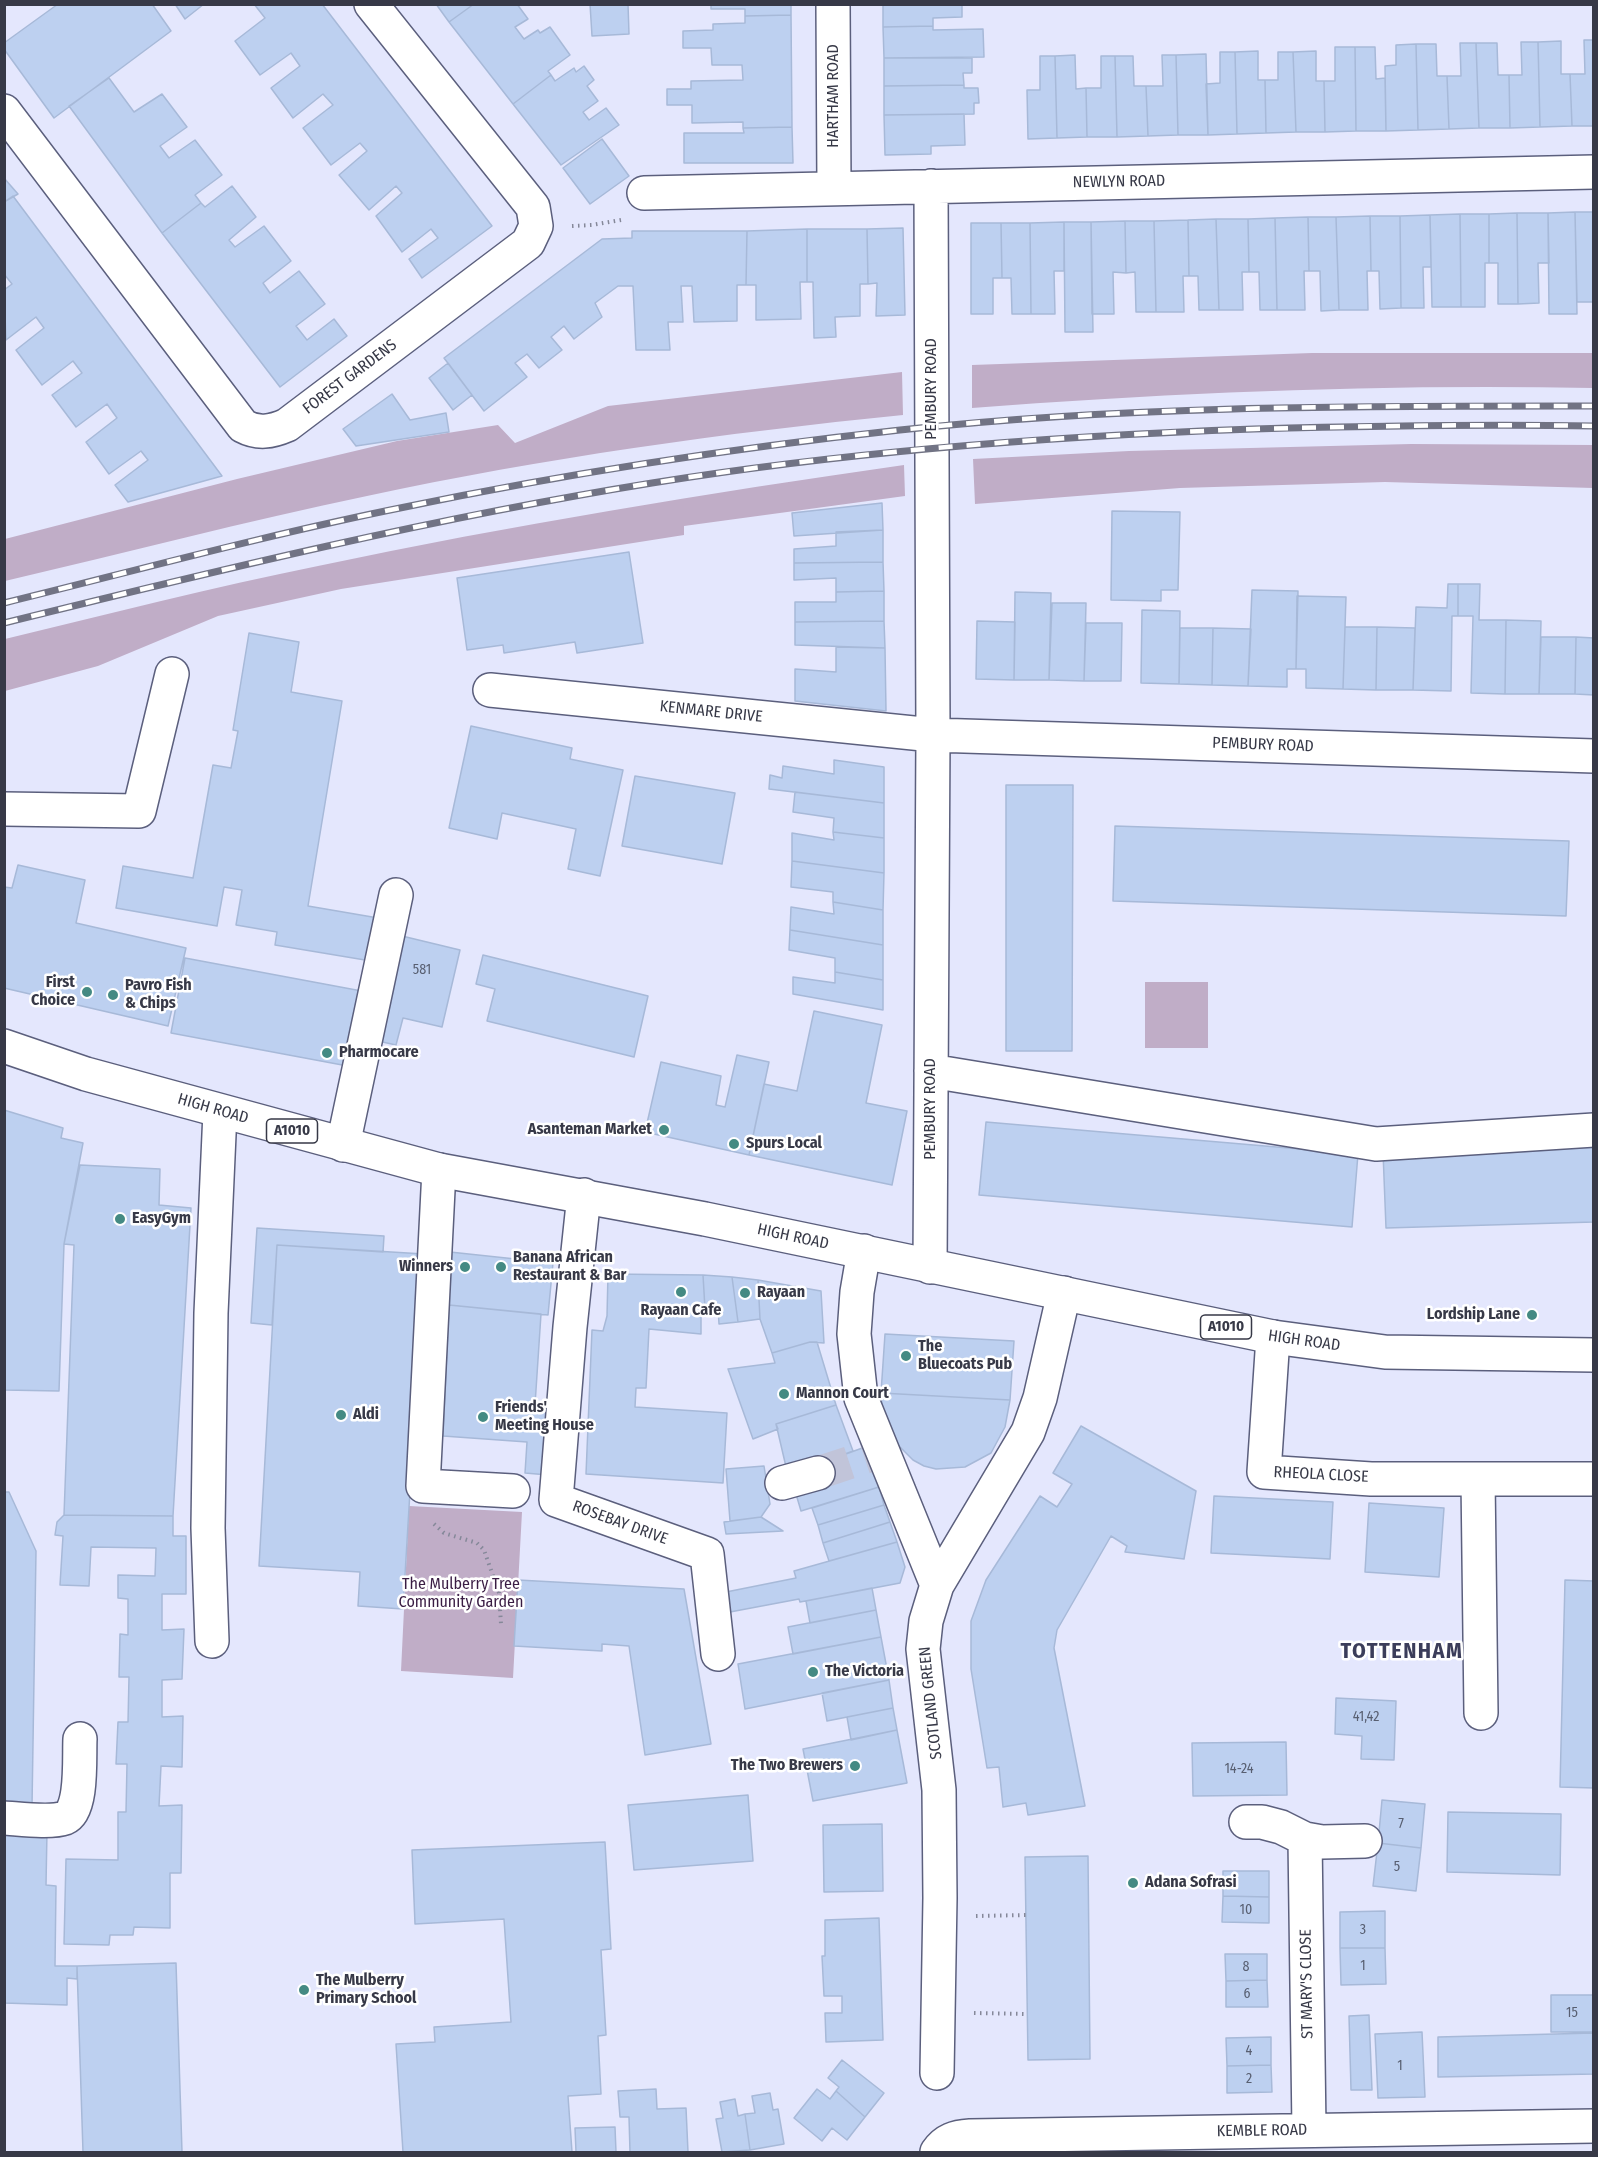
<!DOCTYPE html>
<style>
body{margin:0}
#map{position:relative;width:1598px;height:2157px;overflow:hidden;background:#e4e7fd;font-family:"Fira Sans Condensed",sans-serif}
canvas{display:block}
.frame{position:absolute;inset:0;border:6px solid #373947;pointer-events:none}
</style>
<div id="map">
<canvas width="1598" height="2157"></canvas>
<div class="frame"></div>
</div>
<script>
const ctx = document.querySelector('canvas').getContext('2d');
ctx.lineJoin = 'round';
function paint(path, color) { ctx.fillStyle = color; ctx.fill(path, 'evenodd'); }
function stroke(path, color, width, dash) { ctx.strokeStyle = color; ctx.lineWidth = width; ctx.lineCap = dash ? 'butt' : 'round'; ctx.setLineDash(dash || []); ctx.stroke(path); }
function label(font, color, halo, rows, align = 'center') {
  ctx.font = font + ' "Fira Sans Condensed",sans-serif'; ctx.lineWidth = 5; ctx.setLineDash([]); ctx.textBaseline = 'middle'; ctx.strokeStyle = halo; ctx.fillStyle = color; for (const [text, x, y, turn = 0] of rows) {
    ctx.save(); ctx.translate(x, y); ctx.rotate((+turn || 0) * Math.PI / 180); ctx.textAlign = isNaN(turn) ? turn : align; if (halo) ctx.strokeText(text, 0, 0); ctx.fillText(text, 0, 0); ctx.restore();
  }
}
const green = new Path2D(`
 M1312,353h281v35c-207,-4 -414,4 -621,20v-43z
 M902,372l1,43c-180,18 -359,43 -536,81 -121,25 -242,57 -362,85v-42l232,-60 160,-38 101,-16 17,18 93,-37z
 M1411,444l182,1v43l-208,-6 -205,6 -205,16 -2,-45 156,-8z
 M904,465l1,31 -221,30v9l-343,54 -123,27 -120,50 -93,25v-52c104,-25 208,-52 313,-73 194,-41 390,-73 586,-101z
 M1145,982h63v66h-63z
 M409,1506l113,6 -9,166 -112,-7z`);
const building = new Path2D(`
 M58,4h94l19,27 -117,87 -50,-69v-6z
 M175,4h29l-19,15z
 M254,4h68l170,222 -70,52 -13,-19 29,-21 -7,-9 -29,23 -26,-36 26,-23 -6,-7 -27,24 -30,-35 28,-24 -7,-8 -29,22 -28,-37 30,-23 -10,-11 -30,24 -22,-30 29,-22 -9,-13 -31,22 -25,-34 30,-23z
 M436,4h38l-25,18z
 M474,4h43l11,15 -13,8 9,12 14,-9 2,3 10,-6 20,28 -22,16 3,4 -38,29 -64,-82z
 M590,4h38l1,30 -37,2z
 M711,4h80v11l-46,1v-7h-34z
 M883,4h79v13l-29,1v8l-50,1z
 M791,15l1,112 -49,1v-6l-51,1v-18h-25v-16h24v-8l52,-1 -1,-15h-30l-1,-17h-28v-17l30,-1v-6l32,-1v-7z
 M933,26v4l50,-1 1,28 -100,1 -1,-31z
 M1584,40h10v86h-22l-2,-52h15z
 M1561,41v33h9l2,52 -32,1 -2,-85z
 M1521,42h17l2,85 -30,1 -1,-53h13z
 M1460,43h16l3,85 -30,1 -2,-53h14z
 M1476,43h21l1,32h11l1,53h-31z
 M1416,44h20l1,32h10l2,53 -31,1z
 M1416,44l2,86 -32,1 -1,-65 11,-1v-20z
 M1335,47h20l1,84 -31,1 -1,-51h11z
 M1355,47h20l1,32 9,-1 1,53h-30z
 M1258,51v29h7l1,53 -29,1 -2,-82z
 M1316,51v30h8l1,51h-29l-3,-80z
 M1220,52h15l2,82 -29,1 -2,-51 14,-1z
 M1278,52h15l3,80 -30,1 -1,-53h13z
 M1206,54l2,81h-30l-2,-80z
 M1075,55l1,34 10,-1 1,49 -30,1 -2,-82z
 M1162,55h14l2,80 -30,1 -2,-50h17z
 M1040,56h15l2,82 -29,1 -1,-49h13z
 M1101,56h14l2,81h-30l-1,-49h15z
 M1115,56h18l1,30h12l2,50 -31,1z
 M884,58h88v15h-9l1,12 -80,1z
 M584,66l10,14 -7,6 11,15 -15,11 6,8 17,-12 13,17 -58,40 -48,-61 38,-29 4,6 19,-13 2,4z
 M109,78l25,34 28,-18 25,33 -27,19 9,12 26,-18 27,35 -27,20 6,8 -39,30 -93,-127z
 M964,85v3h14l1,15h-5v11l-90,1v-29z
 M964,114l1,31 -34,1v8l-46,1 -1,-40z
 M792,127l1,36h-109v-30h60l-1,-5z
 M602,139l27,37 -39,28 -27,-36z
 M4,178l14,16 -14,8z
 M232,186l24,31 -27,23 6,7 29,-21 27,35 -28,22 7,10 29,-22 26,33 -29,22 11,14 27,-21 13,17 -67,51 -118,-154 39,-30 4,4z
 M13,196l209,280 -94,26 -13,-17 33,-25 -7,-9 -32,23 -23,-32 31,-24 -10,-14 -31,23 -24,-32 30,-22 -9,-12 -31,24 -26,-35 28,-22 -8,-11 -30,23 -2,-50 8,-6 -8,-10v-72z
 M1575,212l2,102h-28l-1,-101z
 M1575,212h19v90h-17z
 M1517,213h31l1,50h-11l1,40 -21,1z
 M1517,213l1,91h-20v-41h-9v-49z
 M1460,214l1,93h-29l-2,-92z
 M1460,214h29v49h-4v44h-24z
 M1430,215l1,52h-8l1,41h-23l-1,-92z
 M1370,216h30l1,92 -21,1 -1,-38h-8z
 M1370,216l1,55h-4l1,39h-29l-3,-93z
 M1308,217h28l3,93 -18,1 -1,-40h-11z
 M1308,217l1,54h-5l1,39h-28l-2,-92z
 M1275,218l2,92h-17l-1,-38h-10l-1,-53z
 M1216,219l3,91h-20l-1,-34h-9l-1,-56z
 M1216,219h32l1,53h-7l1,38h-24z
 M1188,220l1,56h-6l1,36h-28l-2,-91z
 M1125,221l1,52 -13,-1 1,42h-22l-1,-92z
 M1125,221h29l2,91h-20l-1,-40 -9,1z
 M1064,222h27l2,110h-28z
 M1064,222v49h-10l1,43h-24l-1,-91z
 M971,223h30l1,55h-9v36h-22z
 M1001,223h29l1,91h-19l-1,-36h-9z
 M903,228l2,87 -29,1 1,-33 -9,1 -1,-55z
 M807,229v53h-7l1,37 -45,1v-35h-10l1,-54z
 M807,229h60l1,55h-8v32l-25,1 1,20 -22,1 -1,-56h-6z
 M632,231h115l-1,54h-9v36l-43,1 -2,-36h-11l2,36h-15l2,28h-34l-3,-64h-15l-23,17 7,14 -28,22 -10,-13 -13,11 11,13 -23,18 -12,-14 -12,9 12,14 -43,34 -40,-53 158,-119 30,-1z
 M448,363l24,32 -19,15 -24,-32z
 M392,394l18,26 36,-7 3,19 -93,14 -13,-17z
 M882,503l1,27 -89,6 -2,-23z
 M1112,511l68,1 -2,78h-17v11l-50,-1z
 M883,530v32l-89,1v-14l42,-3v-14z
 M629,552l14,91 -66,10 -2,-11 -71,11 -1,-8 -36,5 -10,-72z
 M883,562l1,29 -48,1v-14l-42,2v-17z
 M1448,584h10v32h-6l-1,75 -38,-1 3,-83 31,1z
 M1458,584h22l-1,36h27l-1,74 -34,-1 2,-77h-15z
 M1252,590l46,1 -2,78h-9v18l-39,-1z
 M884,591v30l-89,1v-20h41v-10z
 M1015,592l36,1 -2,87h-35z
 M1297,596l49,1 -3,92 -37,-1v-19h-10z
 M1052,603h34l-2,78 -35,-1z
 M1142,610l38,1 -1,73 -38,-1z
 M1506,620l35,1 -2,73h-34z
 M884,621l1,27 -90,-3v-23z
 M977,621l38,1 -1,58 -38,-1z
 M1086,623h36l-1,58h-37z
 M1345,627h32l-1,63 -33,-1z
 M1377,627l38,1 -2,62h-37z
 M1180,628h33l-1,57 -33,-1z
 M1213,628l38,1 -3,57 -36,-1z
 M249,633l50,9 -8,50 51,9 -34,205 76,13 -7,43 -102,-17 2,-13 -41,-7 6,-35 -18,-3 -7,39 -101,-18 7,-42 70,12 20,-113 18,3 7,-37 -5,-1z
 M1541,637h35l-1,57h-36z
 M1576,637l18,1v57l-19,-1z
 M836,647l49,1 1,63 -91,-10v-32l41,3z
 M471,726l101,22 -2,11 53,11 -23,106 -32,-7 8,-40 -74,-16 -5,26 -48,-11z
 M834,760l50,7v36l-115,-14 1,-14 12,3 1,-12 51,8z
 M635,776l100,17 -13,71 -100,-18z
 M1006,785h67l-1,266h-66z
 M795,792l89,11v35l-51,-6 1,-14 -41,-6z
 M1115,826l454,15 -3,75 -453,-15z
 M833,832l51,6v35l-92,-12v-28l42,7z
 M792,861l92,12 -1,37 -50,-8v-10l-42,-5z
 M18,865l67,15 -9,43 110,25 -18,78 -164,-38v-101l8,1z
 M833,902l50,8v35l-93,-15 1,-23 43,7z
 M790,930l93,15v35l-48,-8v-14l-46,-8z
 M402,936l58,14 -18,77 -39,-9 -7,27 -18,-4z
 M483,955l165,41 -14,61 -147,-36 8,-32 -19,-5z
 M185,958l182,34 -14,75 -182,-34z
 M835,972l48,8v30l-90,-16v-17l42,6z
 M814,1011l68,14 -16,78 41,8 -15,74 -143,-30 15,-71 33,7z
 M737,1055l32,7 -20,93 -104,-23 16,-70 60,14 -5,29 9,2z
 M4,1110l59,18 -2,10 22,5 -19,101 -5,147 -55,-1z
 M986,1122l372,32 -6,73 -373,-32z
 M1594,1145v77l-208,6 -3,-76z
 M80,1165l80,4 -1,36 32,3 -18,308 -109,-1 10,-270 -10,-1z
 M257,1228l127,8 -1,16 -106,-7 -5,80 -21,-2z
 M277,1245l147,9 -21,355 -45,-3 2,-34 -101,-6z
 M450,1252l103,11 -5,52 -99,-10z
 M608,1274l95,1 2,34h-4v25l-52,-5 -3,59h-10l-1,19 92,6 -4,70 -137,-9 6,-144 11,1 4,-15z
 M703,1275l29,2 6,45 -19,2 -1,-16 -13,1z
 M732,1277l26,3 2,39 -22,3z
 M758,1280l63,11 3,52 -14,-1 -38,11 -12,-34z
 M449,1305l92,9 -6,91h14l-1,70 -23,-2 2,-31 -84,-6z
 M885,1334l129,7 -4,59 -129,-7z
 M810,1342h7l19,63 -60,19 2,5 -25,10 -25,-70 47,-6 -3,-10z
 M881,1393l129,7 -5,27 -14,26 -26,14 -29,2 -12,-3 -11,-6 -16,-16 -14,-26z
 M836,1405l17,46 -37,14 -29,6 -11,-47z
 M1081,1426l115,65 -12,68 -59,-7 2,-6 -16,-10 -54,94 -3,18 31,158 -57,9 -2,-12 -23,4 -4,-40 -12,1 -16,-99v-48l15,-41 54,-84 17,11 15,-23 -19,-11z
 M865,1447l14,40 -78,24 -5,-17 20,-29z
 M764,1466l6,38 -9,13 -31,4 -4,-52z
 M879,1487l5,18 -66,20 -6,-17z
 M4,1492h5l27,59 -4,256 -28,-2z
 M1214,1496l119,6 -3,57 -119,-6z
 M1369,1503l75,5 -5,69 -74,-5z
 M884,1505l6,17 -67,21 -5,-18z
 M64,1515l109,1v20h13v58h-24v36l22,-1 -2,50 -20,1v37l21,-1 -1,51 -21,-1 -2,40 23,-1 -1,68h-11v55l-36,-1 -1,8h-23l-1,10 -45,-1 2,-85 52,1v-48h8l1,-48h-11l2,-42h10l1,-45h-10l1,-43 8,1v-36l-10,-1v-23l37,1 1,-28 -65,-1 -2,39 -29,-1 3,-49 -8,-1 2,-13z
 M761,1517l22,14 -57,3 -2,-12z
 M890,1522l7,20 -68,19 -6,-18z
 M897,1542l8,25 -5,16 -100,19 -1,-3 -69,13 -4,-20 70,-14 -2,-7z
 M518,1580l166,9 27,155 -66,11 -16,-109 -27,-2v7l-88,-5z
 M1565,1580l29,1v207l-34,-1z
 M872,1588l4,22 -66,13 -4,-22z
 M876,1610l5,27 -88,17 -5,-27z
 M881,1637l8,43 -144,29 -7,-45z
 M889,1680l4,28 -66,13 -5,-28z
 M1336,1698l60,3 -2,59 -33,-1 1,-23 -27,-2z
 M893,1708l4,22 -46,10 -4,-23z
 M897,1730l10,53 -94,18 -10,-52z
 M1286,1742l1,53 -94,1 -1,-53z
 M748,1795l5,66 -119,9 -6,-65z
 M1382,1800l43,4 -4,44 -43,-5z
 M1448,1812l113,2 -1,61 -113,-3z
 M882,1824l1,67 -59,1 -1,-67z
 M4,1830l43,1 -1,54 10,1 -1,80h22v13l-10,-1v27l-63,-2z
 M605,1842l6,107 -10,1 5,85 -8,1 3,58 -33,2 4,56h-169l-7,-108 39,-2 -1,-15 77,-5 -7,-103 -89,5 -3,-74z
 M1378,1843l43,5 -5,43 -43,-5z
 M1088,1856l2,203 -62,1 -3,-203z
 M1223,1871h46v26l-46,-1z
 M1223,1896l46,1v26l-47,-1z
 M1385,1911v37h-45v-36z
 M879,1918l4,122 -57,2 -1,-29h17v-17h-18l-2,-40h3v-36z
 M1340,1948h45l1,36 -45,1z
 M1225,1954h42v26l-41,1z
 M176,1963l6,189h-99l-6,-186z
 M1267,1980l1,27h-42v-26z
 M1551,1995h43v37h-43z
 M1369,2015l3,75h-21l-2,-74z
 M1422,2032l3,65 -47,1 -3,-64z
 M1594,2033v41l-156,3v-40z
 M1271,2037v28l-44,1 -1,-28z
 M842,2060l42,33 -19,24 -29,-26 3,-4 -11,-9z
 M1271,2065l1,27 -45,1v-27z
 M656,2089l1,20 29,-1 2,44h-58l-1,-35h-9l-2,-26z
 M817,2089l13,10 6,-8 29,26 -18,23 -15,-12 -10,13 -28,-23z
 M770,2093l3,17 5,-1 6,35 -34,6 -5,-36 10,-1 -3,-17z
 M735,2099l3,17 7,-2 5,36 -28,2 -6,-33 7,-1 -3,-16z
 M615,2127l1,25h-40l-1,-24z`);
const minorTunnel = new Path2D(`
 M818,1473l51,-17`);
const path = new Path2D(`
 M572,226l20,-1 29,-5
 M434,1524l10,9 33,10 7,7 15,43 2,31
 M976,1916l50,-1
 M974,2013l53,1`);
const minor = new Path2D(`
 M833,4l1,184
 M4,111l239,315c15,8 28,6 44,-1l241,-182 8,-17 -3,-19 -162,-203
 M644,193l950,-21
 M490,690l443,45 661,21
 M4,809l135,2 33,-137
 M931,1071l445,73 218,-14
 M343,1145l53,-250
 M439,1170l-16,316 90,5
 M584,1195l-14,132 -14,173 151,54 11,100
 M864,1251l-7,41 -3,42 7,64 76,187
 M930,1267l3,-532 -2,-549
 M1273,1337l-9,135 107,7h223
 M1478,1479l3,234
 M782,1483l36,-10
 M212,1641l-4,-113 3,-215 9,-201
 M4,1818c16,1 47,5 61,0 18,-7 14,-62 15,-79
 M1246,1822h16l19,5 24,12 17,3 43,-1
 M1305,1839l4,291
 M937,2073l3,-175 -1,-108 -16,-141 3,-28 11,-36 91,-153 12,-34 24,-105
 M937,2152c8,-12 18,-15 33,-16l624,-10`);
const major = new Path2D(`
 M4,1046l82,28 353,96 266,49 568,118 112,15 209,3`);
const rail = new Path2D(`
 M4,603c134,-33 266,-69 401,-96 164,-34 329,-59 495,-77 230,-25 462,-24 694,-24
 M4,623c215,-53 429,-105 648,-140 199,-32 400,-47 602,-54 113,-3 226,-5 340,-3`);
const markers = [
 [87,992,6,"#448a83"],
 [113,995,6,"#448a83"],
 [327,1053,6,"#448a83"],
 [664,1130,6,"#448a83"],
 [734,1144,6,"#448a83"],
 [120,1219,6,"#448a83"],
 [465,1267,6,"#448a83"],
 [501,1267,6,"#448a83"],
 [681,1292,6,"#448a83"],
 [745,1293,6,"#448a83"],
 [1532,1315,6,"#448a83"],
 [906,1356,6,"#448a83"],
 [784,1394,6,"#448a83"],
 [341,1415,6,"#448a83"],
 [483,1417,6,"#448a83"],
 [813,1672,6,"#448a83"],
 [855,1766,6,"#448a83"],
 [1133,1883,6,"#448a83"],
 [304,1990,6,"#448a83"]
];
const numberNames = [
 ["581",422,970],
 ["41,42",1366,1717],
 ["14-24",1239,1769],
 ["7",1401,1824],
 ["5",1397,1867],
 ["10",1246,1910],
 ["3",1363,1930],
 ["1",1363,1966],
 ["8",1246,1967],
 ["6",1247,1994],
 ["15",1572,2013],
 ["4",1249,2051],
 ["1",1400,2066],
 ["2",1249,2079]
];
const shields = [
 [292,1131,51],
 [1226,1327,51]
];
const shieldNames = [
 ["A1010",292,1131],
 ["A1010",1226,1327]
];
const streetNames = [
 ["HARTHAM ROAD",834,96,-90],
 ["NEWLYN ROAD",1119,182,-1],
 ["FOREST GARDENS",350,377,-37],
 ["PEMBURY ROAD",932,389,-90],
 ["KENMARE DRIVE",711,712,6],
 ["PEMBURY ROAD",1263,745,2],
 ["HIGH ROAD",213,1109,16],
 ["PEMBURY ROAD",931,1109,-90],
 ["HIGH ROAD",793,1237,12],
 ["HIGH ROAD",1304,1341,8],
 ["RHEOLA CLOSE",1321,1475,3],
 ["ROSEBAY DRIVE",620,1523,20],
 ["SCOTLAND GREEN",931,1703,-96],
 ["ST MARY'S CLOSE",1307,1984,-91],
 ["KEMBLE ROAD",1262,2131,-1]
];
const poiNames = [
 ["First",75,983,"right"],
 ["Choice",75,1001,"right"],
 ["Pavro Fish",125,986],
 ["& Chips",125,1004],
 ["Pharmocare",339,1053],
 ["Asanteman Market",652,1130,"right"],
 ["Spurs Local",746,1144],
 ["EasyGym",132,1219],
 ["Banana African",513,1258],
 ["Restaurant & Bar",513,1276],
 ["Winners",453,1267,"right"],
 ["Rayaan",757,1293],
 ["Rayaan Cafe",681,1311,"center"],
 ["Lordship Lane",1520,1315,"right"],
 ["The",918,1347],
 ["Bluecoats Pub",918,1365],
 ["Mannon Court",796,1394],
 ["Friends'",495,1408],
 ["Meeting House",495,1426],
 ["Aldi",353,1415],
 ["The Victoria",825,1672],
 ["The Two Brewers",843,1766,"right"],
 ["Adana Sofrasi",1145,1883],
 ["The Mulberry",316,1981],
 ["Primary School",316,1999]
];
const parkNames = [
 ["The Mulberry Tree",461,1585],
 ["Community Garden",461,1603]
];
const districtNames = [
 ["TOTTENHAM",1402,1652]
];
paint(green, '#c0adc7');
paint(building, '#bdd0f0');
stroke(building, '#a7b9d8', 1.5);
stroke(minorTunnel, '#c1c4d9', 33, [33, 16]);
stroke(minor, '#5b5f7d', 36);
stroke(major, '#5b5f7d', 36);
stroke(path, '#858899', 4, [1.5, 4.5]);
stroke(minor, '#fff', 33);
stroke(major, '#fff', 33);
stroke(rail, '#717384', 7);
stroke(rail, '#fff', 4.5, [14]);
for (const [x, y, r, color] of markers) { const dot = new Path2D(); dot.arc(x, y, r, 0, 2 * Math.PI); ctx.fillStyle = color; ctx.fill(dot); stroke(dot, '#fff', 2); }
label('14px', '#585f71', null, numberNames);
for (const [x, y, w] of shields) { const box = new Path2D(); box.roundRect(x - w / 2, y - 12, w, 24, 4.5); ctx.fillStyle = '#fff'; ctx.fill(box); stroke(box, '#373947', 1.5); }
label('bold 15px', '#373947', null, shieldNames);
label('16px', '#373947', '#fff', streetNames);
label('bold 16px', '#373947', '#fff', poiNames, 'left');
label('16px', '#391c43', '#fff', parkNames);
ctx.letterSpacing = '1.5px';
label('bold 22px', '#3b3d5a', '#fff', districtNames);
ctx.letterSpacing = '0px';
</script>
